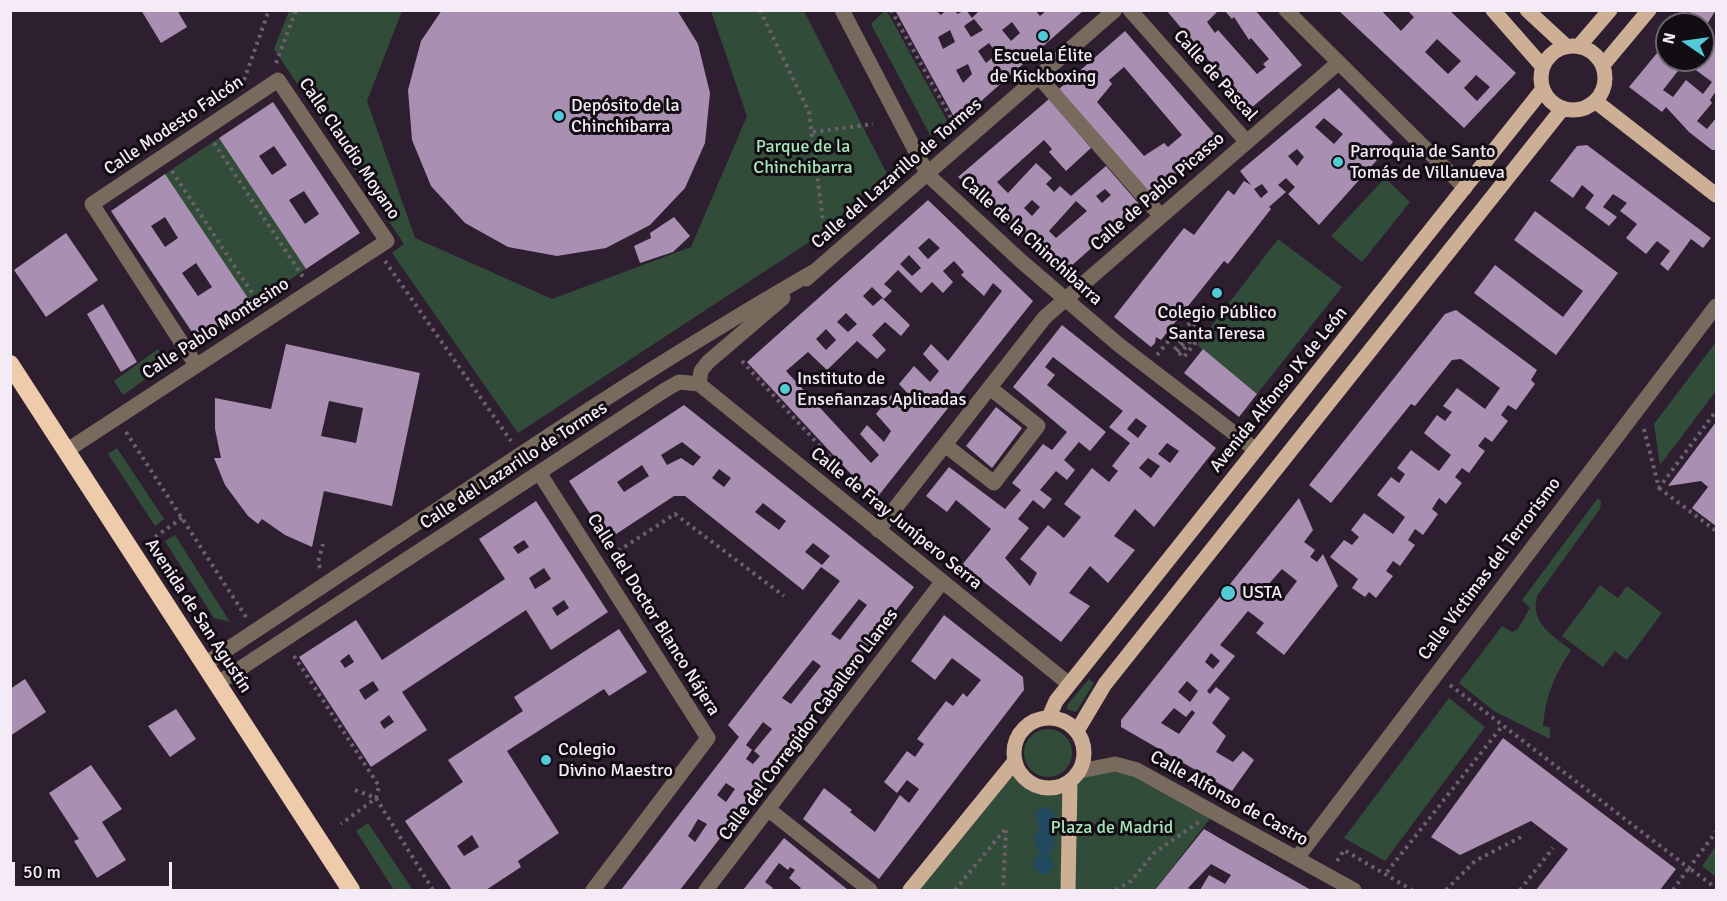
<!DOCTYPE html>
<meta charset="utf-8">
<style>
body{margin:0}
#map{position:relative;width:1727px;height:901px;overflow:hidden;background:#2e1f30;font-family:Signika,sans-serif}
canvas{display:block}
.frame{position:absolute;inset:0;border:12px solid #f5ebf6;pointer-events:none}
.north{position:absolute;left:1655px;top:12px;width:60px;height:60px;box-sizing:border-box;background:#120c13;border:2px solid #6d656e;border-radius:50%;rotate:283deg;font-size:16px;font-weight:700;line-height:24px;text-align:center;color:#f5ebf6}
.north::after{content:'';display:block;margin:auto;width:21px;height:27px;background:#52cbd7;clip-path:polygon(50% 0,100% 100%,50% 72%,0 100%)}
.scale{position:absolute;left:12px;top:862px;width:160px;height:27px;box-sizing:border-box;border:3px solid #f5ebf6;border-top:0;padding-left:8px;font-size:18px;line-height:21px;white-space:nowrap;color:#f5ebf6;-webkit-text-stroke:4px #120c13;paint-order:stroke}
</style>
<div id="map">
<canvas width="1727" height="901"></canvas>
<div class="frame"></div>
<div class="north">N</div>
<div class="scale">50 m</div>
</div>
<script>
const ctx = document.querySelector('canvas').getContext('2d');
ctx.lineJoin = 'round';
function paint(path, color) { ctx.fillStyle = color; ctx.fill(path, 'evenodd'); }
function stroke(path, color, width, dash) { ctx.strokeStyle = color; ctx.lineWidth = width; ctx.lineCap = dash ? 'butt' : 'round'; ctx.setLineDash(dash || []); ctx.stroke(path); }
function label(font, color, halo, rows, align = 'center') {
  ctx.font = font + ' Signika,sans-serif'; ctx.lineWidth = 6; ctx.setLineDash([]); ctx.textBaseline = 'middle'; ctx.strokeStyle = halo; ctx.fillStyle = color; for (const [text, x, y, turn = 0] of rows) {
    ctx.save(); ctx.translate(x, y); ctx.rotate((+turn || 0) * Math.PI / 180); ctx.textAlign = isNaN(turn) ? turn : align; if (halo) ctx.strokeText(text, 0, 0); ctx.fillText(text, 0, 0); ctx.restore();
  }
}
const green = new Path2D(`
 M885,10l2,1 63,115 -10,8 -10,1 -59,-111z
 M289,11h113l-35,90 48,137 137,61 139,-52 56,-131 -36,-105h93l83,163 -70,63 -299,196 -126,-180 12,-9 -130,-195z
 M219,138l87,131 -54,35 -87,-130z
 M1385,178l25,24 -48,60 -31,-26z
 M1278,239l64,48 -85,107 -60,-49z
 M1716,342v49l-56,74 -6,-41z
 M158,349l9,15 -44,31 -9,-14z
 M117,448l47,71 -9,7 -47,-72z
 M1598,498l3,4 -1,7 -63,87c-7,27 15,39 34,54 -16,24 -26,47 -28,76l7,1v12l-56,-28 -35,-28 43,-57 10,6 6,-3 12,-21 -8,-8z
 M175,535l55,87 -16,-4 -49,-77z
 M1600,585l18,13 9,-12 35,27 -35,47 -12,-9 -12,16 -41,-31z
 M1089,679l5,4 -18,29 -9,-3 1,-5z
 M1449,698l36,29 -100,134 -41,-23z
 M1024 753a24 24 0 1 1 48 0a24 24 0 1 1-48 0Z
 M1015,761l12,20 21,7 12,-1 15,-10 40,-13 100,48 -60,78h-245z
 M368,823l45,67h-19l-38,-59z
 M1716,846v31l-14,-11z`);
const water = new Path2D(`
 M1045,806l10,7v7l-5,6 5,18 -6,11 5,11 -8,9 -7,-1 -6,-9 6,-14 -5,-13 6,-10 -5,-15z`);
const building = new Path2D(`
 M141,10h36l10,17 -26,16z
 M442,10h235l21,34 12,49 -5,50 -20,45 -35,37 -44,23 -49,8 -49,-9 -43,-24 -34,-37 -19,-46 -4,-50 13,-49z
 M895,10h40l6,5 5,-5h9l2,4 9,-4 6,8 8,-8h55l5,6 7,-6h37l-122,108 -8,-1zM974,19l9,11 -12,7 -7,-11zM1012,22l8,11 -9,8 -9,-11zM950,30l5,12 -12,7 -5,-12zM989,43l8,11 -11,9 -8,-12zM968,64l4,10 -9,9 -7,-13z
 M1166,10h53l-12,12 8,11 3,-3 39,44 9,-7 -3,-3 6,-5 -18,-21 -2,2 -15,-23 -2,2 -8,-9h31l47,55 -52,44z
 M1338,10h43l20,21 13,-14 -7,-7h42l67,63 -52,55zM1437,39l24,22 -13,13 -23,-22zM1476,75l14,12 -13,14 -13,-13z
 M1692,10h24l-11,17 6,6 -3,3 8,7v48l-6,9 2,3 -15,18 10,8 9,-11v32h-4l-23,-18 -23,-25 -4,5 -33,-25 38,-46v19h36v-36h-22zM1685,62l27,20 -9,12 -17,-14 -13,17 -10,-7z
 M1125,31l93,107 -67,58 -92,-107zM1124,67l58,68 -14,12 -4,-4 -20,13 -47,-54 15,-18 -3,-4z
 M1339,88l54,54 -74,83 -31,-31 7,-7 -9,-9 -8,7 8,7 -17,15 2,2 -43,55 -4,-3 -63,79 -5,-3 -1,6 -4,4 -37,-30 70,-89 10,7 34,-45 6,5 10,-14 7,4 -11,-14zM1324,118l19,16 -9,10 -19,-17zM1297,149l7,8 -7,9 -9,-10zM1262,184l6,8 -7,6 -7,-9z
 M1049,99l42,49 -25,23 -17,-19 3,-3 -8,-9 -47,42 11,11 28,-30 16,15 -6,6 8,8 6,-6 11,10 35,-30 34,39 -79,70 -103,-98zM1105,189l6,6 -9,8 -6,-7zM1032,200l8,7 -8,9 -8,-8zM1076,201l11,10 -31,27 -7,-7z
 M273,102l87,131 -54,36 -87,-131zM274,146l13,19 -15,10 -13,-19zM304,191l15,23 -14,10 -16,-24z
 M1587,145l124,93 -8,10 -12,-9 -23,32 -8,-7 10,-13 -13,-10 -11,13 -20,-16 11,-14 -17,-13 7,-8 -14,-9 -10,13 14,10 -8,9 -24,-18 9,-13 -12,-10 -9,13 -23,-17 27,-35z
 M165,174l87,130 -54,37 -87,-130zM165,217l13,21 -13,9 -14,-21zM196,263l16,24 -14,9 -16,-23z
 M928,200l105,101 -158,199 -128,-138zM929,238l11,10 -12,11 -10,-11zM909,255l12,13 -9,8 -12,-12zM954,261l10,11 -3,3 23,21 9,-13 9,8 -54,70 -17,-17 -8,10 16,17 -9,11 -16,-16 -15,18 16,17 -8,11 -16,-17 -15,19 15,17 -7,11 -17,-17 -7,9 19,21 -8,8 -85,-92 22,-19 19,18 30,-29 20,18 9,-9 -14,-15 13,-13 16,14 9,-11 -28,-27 -9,8 -10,-10 9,-9 12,12 8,-8 -8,-7 14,-14 23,23 11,-11 11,11 10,-11 -10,-11zM846,313l11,11 -9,8 -11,-10zM826,329l10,11 -10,10 -10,-11z
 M1535,211l83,62 -62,82 -82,-62 21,-28 68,52 20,-26 -69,-51z
 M674,217l16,19 -17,16 -33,11 -6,-17 17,-8 -1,-5z
 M66,233l32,47 -52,37 -32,-47z
 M103,304l34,58 -16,10 -34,-58z
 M1456,310l81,60 -6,10 4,4 -19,26 -8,-5 -7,10 7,6 -16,21 -7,-5 -7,9 7,5 -16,22 -7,-5 -7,9 7,6 -16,21 -7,-6 -7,11 6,5 -15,21 -8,-6 -7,11 7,5 -15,21 -7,-5 -7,10 7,5 -17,22 -7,-6 -4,5 -13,-9 6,-9 -28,-22 14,-17 8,5 7,-8 -8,-7 13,-17 29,21 12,-17 -28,-22 14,-18 8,6 6,-9 -8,-6 14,-18 28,21 12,-16 -27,-22 13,-18 8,6 7,-9 -9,-6 14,-18 28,21 15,-21 -39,-29 -9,1 -37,46 -4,-2 -80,99 -22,-18 136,-171z
 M1062,325l154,123 -62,79 -19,-18 -21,27 21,14 -27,33 -18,-17 -21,27 21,13 -29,36 -99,-77 29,-36 -35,-29 -9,12 -21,-16 23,-29 56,42 16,-19 -9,-7 31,-39 9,6 15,-18 -54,-45zM1053,357l70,54 -14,16 21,16 -18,23 6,5 -9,11 -17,-14 -28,36 17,13 -17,21 -16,-13 -28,34 17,14 -7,13 -25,-28 24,-30 -11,-9 15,-19 11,9 8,-10 -12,-9 16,-19 11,9 8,-10 -11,-10 15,-18 11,9 16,-19 -59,-47 8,-10 -10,-8zM1136,418l11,8 -9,12 -11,-9zM1167,443l12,8 -9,12 -12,-9zM1148,458l12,8 -9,12 -12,-10z
 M286,344l134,29 -28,133 -68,-15 -12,56 -27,-12 -23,-16 -4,5 -10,-8 -23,-31 -11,-27h7l-6,-29v-31l56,11zM329,401l34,7 -7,35 -35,-7z
 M1203,349l54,45 -18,23 -55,-44z
 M684,405l230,182 -234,303h-59l118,-153 -11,-12 112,-144 -19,-14 -18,23 -118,-94h-11l-67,44 -38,-59zM682,442l19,15 -8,9 -12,-8 -14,7 -6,-10zM642,465l7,11 -25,16 -7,-10zM719,469l12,9 -7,9 -12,-9zM763,503l23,18 -7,9 -24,-18zM813,543l17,13 -8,9 -17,-13zM859,599l8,6 -27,35 -9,-6zM813,660l8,6 -30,38 -9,-6zM763,722l9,7 -18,22 6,5 -7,8 -7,-5 6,-9 -6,-5zM726,783l9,6 -9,13 -9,-7zM698,819l9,5 -12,18 -7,-6z
 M996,407l26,21 -30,40 -26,-22z
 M1716,422v104l-24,-18 16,-21 -7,-6 -33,5z
 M1299,498l14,32 -9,12 11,8 -5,7 7,5 6,-8 15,32 -54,69 -28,-22 8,-10 -16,-12 -28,34 15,11 -28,35 3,3 6,-7 14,11 -18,25 14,13 -10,16 17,10 10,-11 11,9 -22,31 -111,-64v-7zM1282,569l15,12 -15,20 -16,-14zM1211,653l9,8 -7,8 -8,-7zM1187,681l11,10 -8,11 -12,-10zM1174,708l12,9 6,-7 3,3 -16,21 -18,-11z
 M536,501l72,111 -57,38 -25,-40 -124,82 25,38 -56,37 -72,-110 57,-37 26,40 123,-81 -26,-40zM524,540l5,7 -11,7 -5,-7zM544,568l7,11 -16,10 -6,-11zM564,600l5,8 -12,8 -5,-8zM349,654l5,8 -9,6 -5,-7zM373,681l6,9 -14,10 -6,-10zM389,715l5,7 -10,7 -4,-7z
 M944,615l79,62 1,13 -145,189 -76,-60 21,-31 28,22 -2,2 25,20 25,-37 9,8 10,-14 -12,-9 -10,13 -13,-11 23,-31 8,6 9,-13 -7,-5 29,-38 7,5 10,-13 4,4 14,-17 -29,-22 -17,22 -24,-19z
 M619,629l28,43 -38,24 -5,-7 -97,62 52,82 -41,28 3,6 -35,23h-34l-47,-69 58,-39 -15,-22 75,-49 -9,-14zM472,835l7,12 -15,9 -7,-10z
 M25,679l21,33 -36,24v-47z
 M176,709l20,30 -26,18 -22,-31z
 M1503,738l173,131 -16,21h-124l32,-41 -37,-28 -71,34 -29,-18z
 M91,765l31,44 -20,13 24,38 -29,18 -23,-37 5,-2 -30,-46z
 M1204,829l24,14 83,47h-111l9,-15 16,9 6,-9 -20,-11 -23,24 4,2h-37z
 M784,838l22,18 42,34h-49l2,-2 -12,-10 6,-8 -5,-3 -2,3 -9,-7 -14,19 8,6 -2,2h-28z`);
const path = new Path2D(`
 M760,10l49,102 16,125
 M891,10l65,117
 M276,63l20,-53
 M244,80l25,-70
 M813,132l60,-8
 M214,143l89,134
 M172,171l88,134
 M385,261l126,180
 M1157,355l18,-22h7l16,-20 3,3 -27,34 3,2 18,-23 3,3 -18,22 4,3 22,-28
 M742,361l117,128
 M1644,429l15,59 57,-77
 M126,432l120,185
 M1659,488l57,43
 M155,537l27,-19
 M612,555l63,-41 109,82
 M320,568l-2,-6 5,-18
 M294,656l85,130 -3,12 -35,26
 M1450,685l239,183 27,-36
 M355,790l21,8 57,92
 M1337,861l7,-11 68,40
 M1387,872l116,-147
 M955,890l51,-62 -3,62
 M1116,890l15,-9 23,-28 45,-31
 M1446,890l29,-29 46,-24
 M1520,890l33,-42
 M1673,890l16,-22 27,20`);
const minor = new Path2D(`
 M842,10l86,165 93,86 98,84 137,105
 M1130,10l116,131
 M1286,10l179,178
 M1039,77l121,138
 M806,279l309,-269
 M699,384l2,-13 7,-9 75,-64
 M699,384l370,300
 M945,445l49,38 44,-57 -48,-38
 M66,451l321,-210 -109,-161 -186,124 104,161
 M540,474l168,264 -115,152
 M878,530l167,-213 293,-254
 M205,664c202,-132 399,-272 608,-392
 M218,683l447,-293 14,-8 20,2
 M1080,771l35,-7 22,6 217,120
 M769,810l101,80
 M1297,858l419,-552
 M706,890l236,-308`);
const major = new Path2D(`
 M1493,10l50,57
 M1527,10l39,36
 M1579,46l31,-36
 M1541 78a32 32 0 1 1 64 0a32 32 0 1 1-64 0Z
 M1603,65l46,-55
 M1595,101l121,94
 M1049,717l7,-16 27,-34 460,-578
 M1014 753a35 35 0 1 1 70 0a35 35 0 1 1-70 0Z
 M1077,731l28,-47 458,-576
 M910,890l105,-129
 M1068,890l2,-109`);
const highway = new Path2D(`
 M10,364l341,526`);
const markers = [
 [1043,36,6,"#52cbd7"],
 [559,116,6,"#52cbd7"],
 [1338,162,6,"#52cbd7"],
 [1217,293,6,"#52cbd7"],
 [785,389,6,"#52cbd7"],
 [1228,593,8,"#52cbd7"],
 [546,760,6,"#52cbd7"]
];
const poiNames = [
 ["Escuela Élite",1043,56,"center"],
 ["de Kickboxing",1043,77,"center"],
 ["Depósito de la",571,106],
 ["Chinchibarra",571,127],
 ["Parroquia de Santo",1350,152],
 ["Tomás de Villanueva",1350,173],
 ["Colegio Público",1217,313,"center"],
 ["Santa Teresa",1217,334,"center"],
 ["Instituto de",797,379],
 ["Enseñanzas Aplicadas",797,400],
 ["USTA",1242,593],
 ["Colegio",558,750],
 ["Divino Maestro",558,771]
];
const streetNames = [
 ["Calle de Pascal",1215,76,48],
 ["Calle Modesto Falcón",174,126,-34],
 ["Calle Claudio Moyano",349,149,56],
 ["Calle del Lazarillo de Tormes",897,174,-41],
 ["Calle de Pablo Picasso",1158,192,-41],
 ["Calle de la Chinchibarra",1031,241,42],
 ["Calle Pablo Montesino",216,329,-33],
 ["Avenida Alfonso IX de León",1279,390,-51],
 ["Calle del Lazarillo de Tormes",514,466,-33],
 ["Calle de Fray Junípero Serra",896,519,39],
 ["Calle Víctimas del Terrorismo",1490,569,-53],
 ["Calle del Doctor Blanco Nájera",653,615,58],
 ["Avenida de San Agustín",198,616,57],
 ["Calle del Corregidor Caballero Llanes",809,725,-53],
 ["Calle Alfonso de Castro",1229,799,29]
];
const parkNames = [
 ["Parque de la",803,147],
 ["Chinchibarra",803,168],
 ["Plaza de Madrid",1112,828]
];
paint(green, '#324c3a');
paint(water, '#214a60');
paint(building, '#a98fb2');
stroke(path, '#6c5f6e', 4, [3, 4.5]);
stroke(minor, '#786a5d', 15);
stroke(major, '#ccaf95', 15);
stroke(highway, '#eecbab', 18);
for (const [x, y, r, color] of markers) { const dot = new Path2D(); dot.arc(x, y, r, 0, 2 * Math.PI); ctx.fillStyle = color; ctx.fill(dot); stroke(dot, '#120c13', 2); }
label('18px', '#f5ebf6', '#120c13', poiNames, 'left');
label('18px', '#f5ebf6', '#120c13', streetNames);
label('18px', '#a6e5b9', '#120c13', parkNames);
</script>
